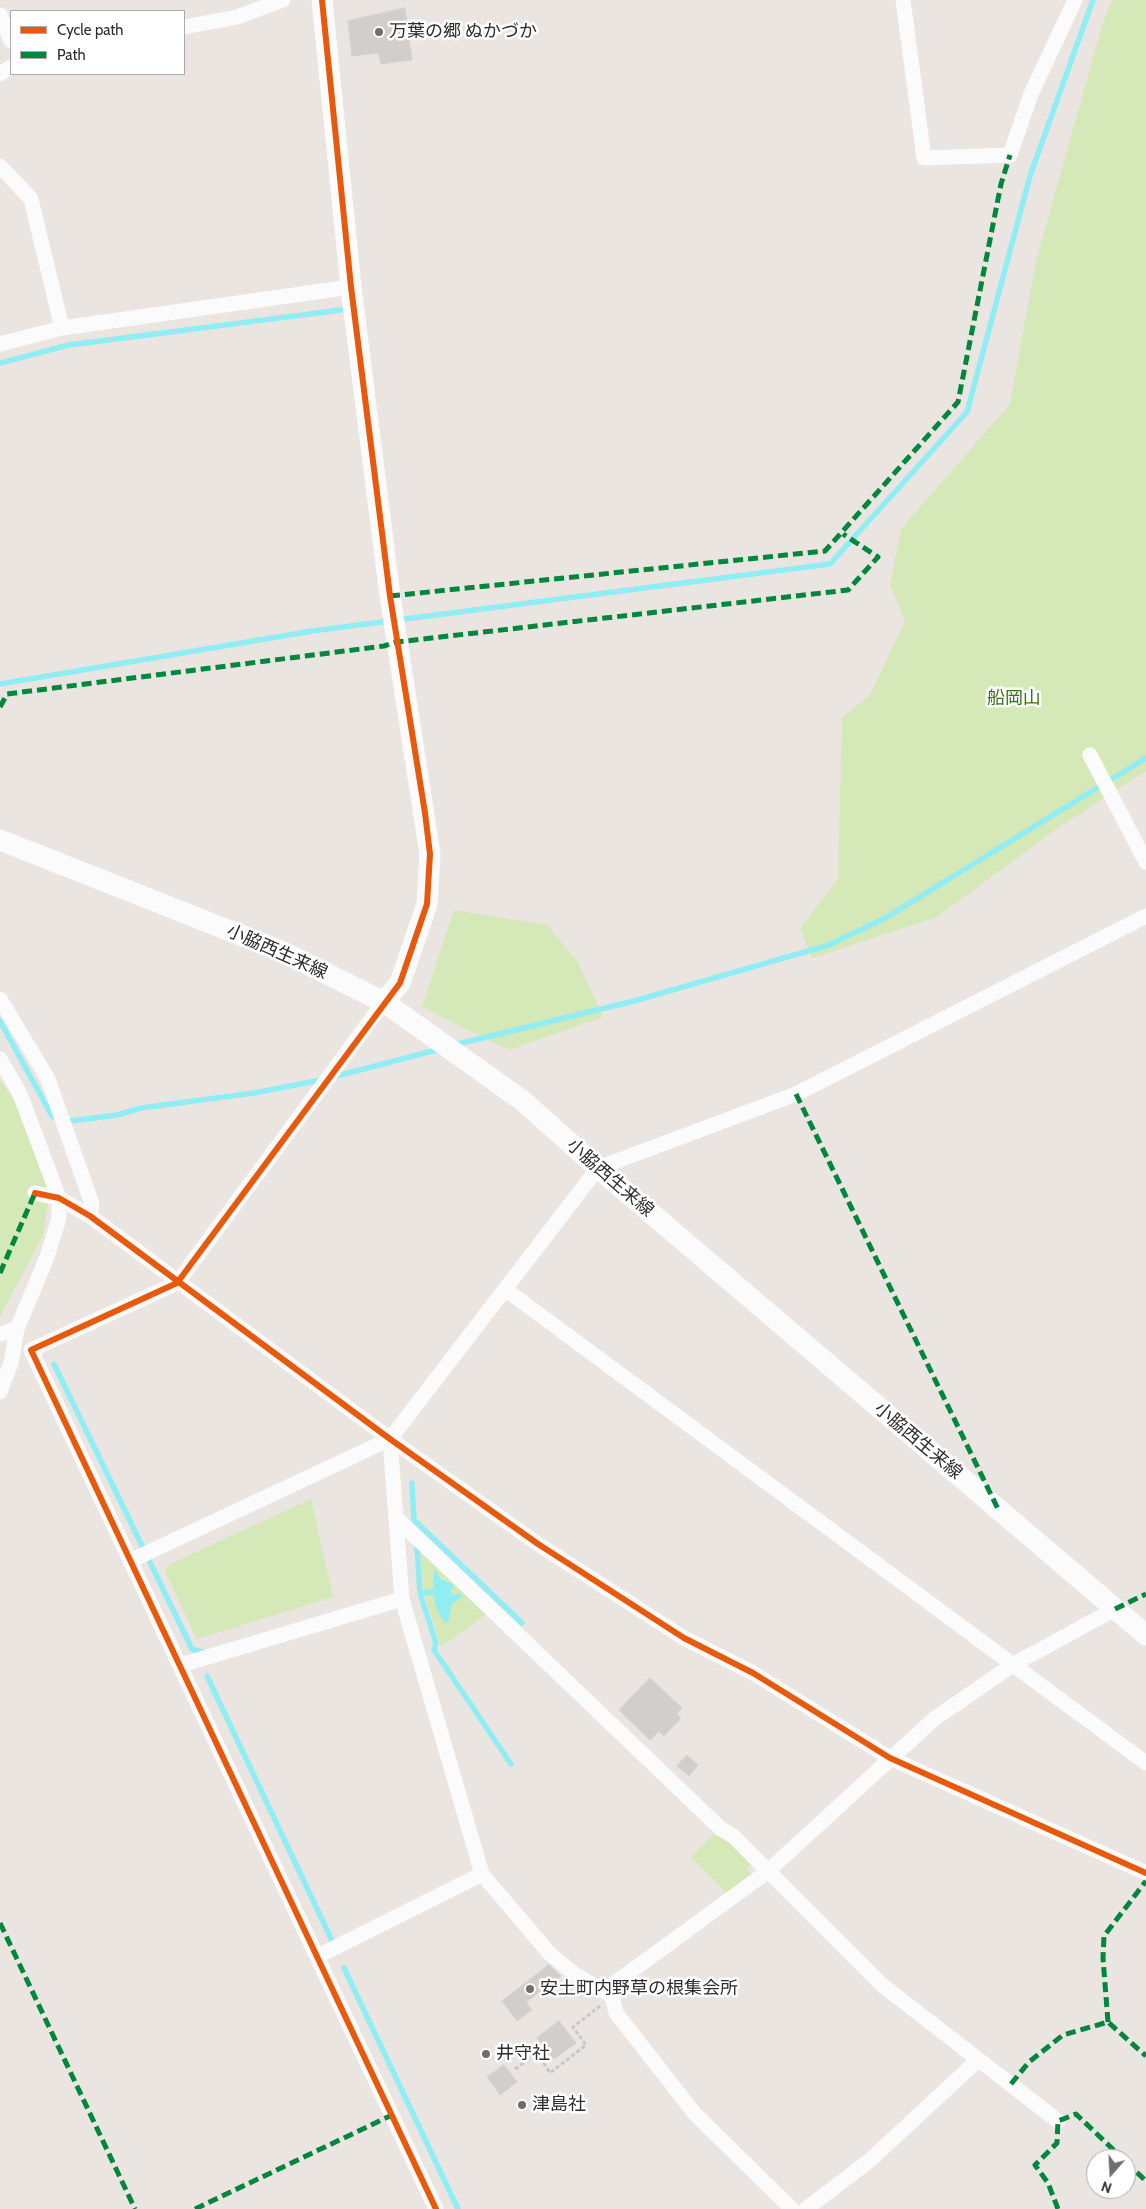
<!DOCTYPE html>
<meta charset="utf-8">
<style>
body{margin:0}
#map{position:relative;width:1146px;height:2209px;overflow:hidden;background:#ebe5e2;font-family:Cabin,sans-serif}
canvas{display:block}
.legend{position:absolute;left:10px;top:10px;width:175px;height:65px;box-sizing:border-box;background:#fff;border:1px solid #ababab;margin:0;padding:6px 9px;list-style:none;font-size:15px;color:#2d2d2d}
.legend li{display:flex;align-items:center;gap:10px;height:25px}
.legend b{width:25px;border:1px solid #ababab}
.north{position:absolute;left:1086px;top:2149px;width:50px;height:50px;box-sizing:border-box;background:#fff;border:1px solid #ababab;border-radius:50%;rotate:199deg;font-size:14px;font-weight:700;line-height:20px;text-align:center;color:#2d2d2d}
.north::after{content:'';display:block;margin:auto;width:18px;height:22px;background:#706d6c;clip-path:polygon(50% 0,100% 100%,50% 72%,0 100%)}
</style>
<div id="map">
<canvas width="1146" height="2209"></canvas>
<ul class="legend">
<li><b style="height:6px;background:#e8590c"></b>Cycle path</li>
<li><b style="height:6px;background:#00873e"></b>Path</li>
</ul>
<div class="north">N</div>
</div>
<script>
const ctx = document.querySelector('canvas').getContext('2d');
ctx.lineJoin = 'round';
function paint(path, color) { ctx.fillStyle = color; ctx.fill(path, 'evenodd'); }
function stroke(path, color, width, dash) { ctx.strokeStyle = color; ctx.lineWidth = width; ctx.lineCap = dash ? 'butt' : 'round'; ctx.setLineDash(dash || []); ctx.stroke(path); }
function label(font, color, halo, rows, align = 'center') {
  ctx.font = font + ' Cabin,"Noto Sans JP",sans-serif'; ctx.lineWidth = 5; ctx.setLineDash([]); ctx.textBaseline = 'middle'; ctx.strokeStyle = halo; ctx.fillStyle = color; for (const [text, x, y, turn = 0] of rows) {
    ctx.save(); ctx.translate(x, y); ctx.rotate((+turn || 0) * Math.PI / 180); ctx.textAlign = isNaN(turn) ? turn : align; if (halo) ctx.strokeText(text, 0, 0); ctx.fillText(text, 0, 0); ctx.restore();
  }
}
const green = new Path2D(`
 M1112,0h34v771l-87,56 -122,90 -125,41 -12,-30 38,-49 4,-161 28,-23 35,-74 -15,-36 11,-56 109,-125 26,-143 66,-235z
 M454,910l93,15 31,37 25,55 -94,33 -87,-43z
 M0,1079l54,83 -11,73 -43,82z
 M311,1499l22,98 -136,42 -32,-68 3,-6z
 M420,1546l68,67 -47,34 -17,-54z
 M720,1828l33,34 -7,7 10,9 -23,22 -42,-43z`);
const water = new Path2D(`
 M434,1569l7,10 13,6 -3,5 1,5 8,-2 2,4 -11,8 -2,16 -3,2c-14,-15 -13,-35 -12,-54z`);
const stream = new Path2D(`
 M0,363l69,-18 272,-35
 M0,684l312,-53 518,-67 137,-152 63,-236 63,-176
 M0,1021l52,95 11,6 54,-7 24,-7 113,-15 67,-13
 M454,1045l180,-44 195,-56 58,-28 259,-159
 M333,1077l107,-28
 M54,1364l138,285 14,4
 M412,1483l2,37 108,103
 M417,1546l3,47 16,50 -2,7 77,114
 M420,1593l13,-1
 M207,1676l128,271
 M344,1968l114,241`);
const building = new Path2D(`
 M405,8l7,52 -31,4 -3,-11 -26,3 -4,-35z
 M650,1678l32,30 -5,6 4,4 -17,18 -5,-5 -9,9 -31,-30z
 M687,1755l11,10 -9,11 -12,-10z
 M549,1965l12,11 -35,26 6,8 -15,11 -15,-20z
 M559,2021l17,22 -22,16 -17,-21z
 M504,2065l13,17 -17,13 -13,-18z`);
const path = new Path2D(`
 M515,2069l22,-16 13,20 36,-28 -13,-18 27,-21`);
const street = new Path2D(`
 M903,0l21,158 86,-3 21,-61 44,-94
 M0,15l11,26
 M184,27l53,-10 46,-17
 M0,74l11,-7
 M0,166l31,33 31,129
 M0,344l62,-16 289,-41
 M1090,755l56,107
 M0,999l48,80 44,125 -2,12
 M384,1002l-207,281 -146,67 405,859
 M0,1059l20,35 39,104v20l-12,39 -30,72 -6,34 -11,29
 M35,1193l24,5 31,18 300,223 148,105 146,94 69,35 137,85 256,115
 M505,1289l641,474
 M0,1334l17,-5
 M390,1439l12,160 80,275 68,80 26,21 36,21 4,17 79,101 97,95
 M396,1518l324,310 13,8 149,149 176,136
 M130,1561l260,-122 208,-271 198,-74 350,-178
 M181,1665l221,-66
 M318,1956l164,-82
 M604,1991l163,-119 167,-153 80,-55 101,-55
 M806,2209l63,-48 109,-101`);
const secondary = new Path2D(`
 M322,0l29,287 39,309 40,258 -3,50 -27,79 -16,19
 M0,840l281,111 103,51 139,99 75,67 548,467`);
const quiet = new Path2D(`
 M390,596l435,-45 133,-149 43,-218 9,-29
 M0,707l7,-13 377,-48 13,-4 451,-52 30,-33 -35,-23
 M796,1094l202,415
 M0,1273l35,-80
 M1115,1609l31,-15
 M0,1923l135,286
 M1108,2022l-5,-64 1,-22 42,-55
 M1011,2084l18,-22 34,-27 45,-13 38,34
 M1126,2162l20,19
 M195,2209l197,-94
 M1058,2209l-10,-26 -13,-18 22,-22 1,-22 18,-7 47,45`);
const cycleway = new Path2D(`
 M322,0l29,287 39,309 35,217 5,41 -3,50 -27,79 -223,300 -146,67 405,859
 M35,1193l24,5 31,18 300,223 148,105 146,94 69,35 137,85 256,115`);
const markers = [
 [379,32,5,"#706d6c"],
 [530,1989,5,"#706d6c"],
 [486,2054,5,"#706d6c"],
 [522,2105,5,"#706d6c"]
];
const poiNames = [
 ["万葉の郷 ぬかづか",389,32],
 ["安土町内野草の根集会所",540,1989],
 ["井守社",496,2054],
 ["津島社",532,2105]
];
const parkNames = [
 ["船岡山",1014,699]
];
const streetNames = [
 ["小脇西生来線",277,952,24],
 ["小脇西生来線",610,1178,41],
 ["小脇西生来線",918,1441,40]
];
paint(green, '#d5e8b8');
paint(water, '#8fedf3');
stroke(stream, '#8fedf3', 5.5);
paint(building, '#d2cecb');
stroke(building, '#d6d1ce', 1);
stroke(path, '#c8c7c6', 3, [4, 2.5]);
stroke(street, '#fcfbfb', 15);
stroke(secondary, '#fcfbfb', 21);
stroke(quiet, '#00873e', 5, [10, 5]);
stroke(cycleway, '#e8590c', 6);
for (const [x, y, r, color] of markers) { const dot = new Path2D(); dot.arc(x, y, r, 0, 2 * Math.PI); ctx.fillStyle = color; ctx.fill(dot); stroke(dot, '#fff', 2); }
label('18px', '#2d2d2d', '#fff', poiNames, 'left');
label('18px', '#3a7314', '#fff', parkNames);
label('18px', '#2d2d2d', '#fff', streetNames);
</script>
